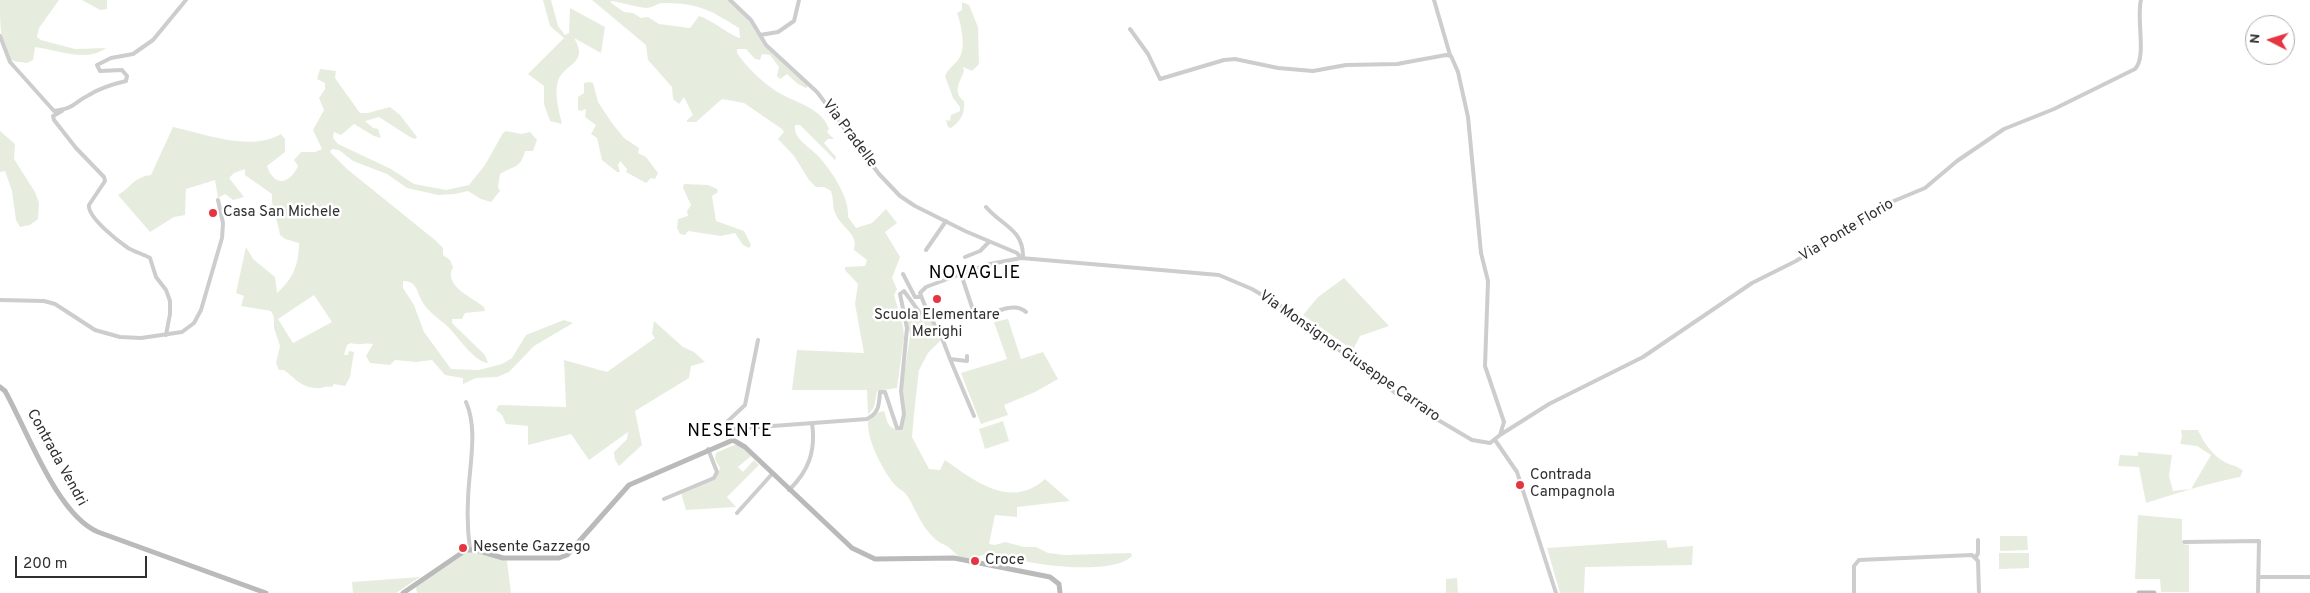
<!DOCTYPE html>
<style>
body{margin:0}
#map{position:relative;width:2310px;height:593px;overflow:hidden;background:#fff;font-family:Overpass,sans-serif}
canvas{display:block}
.north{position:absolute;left:2245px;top:15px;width:50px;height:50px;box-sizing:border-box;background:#fff;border:1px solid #acacac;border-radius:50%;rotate:275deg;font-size:14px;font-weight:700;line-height:20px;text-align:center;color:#303030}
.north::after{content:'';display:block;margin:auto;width:18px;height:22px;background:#e53442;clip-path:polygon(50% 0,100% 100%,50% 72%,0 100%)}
.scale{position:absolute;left:15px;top:556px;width:132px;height:22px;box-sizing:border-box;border:2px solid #303030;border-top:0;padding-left:6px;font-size:15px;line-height:18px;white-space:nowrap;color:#303030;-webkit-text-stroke:4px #fff;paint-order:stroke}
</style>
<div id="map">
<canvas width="2310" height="593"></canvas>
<div class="north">N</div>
<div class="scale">200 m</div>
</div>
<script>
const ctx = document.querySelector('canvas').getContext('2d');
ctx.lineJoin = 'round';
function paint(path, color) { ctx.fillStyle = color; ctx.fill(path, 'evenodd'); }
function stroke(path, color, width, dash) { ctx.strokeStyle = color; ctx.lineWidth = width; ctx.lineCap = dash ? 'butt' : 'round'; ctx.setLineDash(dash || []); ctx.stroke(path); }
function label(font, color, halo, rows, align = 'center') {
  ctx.font = font + ' Overpass,sans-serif'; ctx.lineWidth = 5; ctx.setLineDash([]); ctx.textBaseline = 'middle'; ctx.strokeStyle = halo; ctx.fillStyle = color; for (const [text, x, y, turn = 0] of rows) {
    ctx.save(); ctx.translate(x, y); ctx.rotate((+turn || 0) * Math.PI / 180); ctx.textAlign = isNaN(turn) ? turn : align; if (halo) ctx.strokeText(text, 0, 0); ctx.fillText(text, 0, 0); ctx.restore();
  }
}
const green = new Path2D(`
 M0,0h59l-20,28 -2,9 4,3 34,9 31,-1c-20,15 -47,2 -71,-1l-2,13 -6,3c-6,-1 -14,-1 -19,-5 -8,-11 -8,-42 -8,-58z
 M82,0h25v9l-7,1z
 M543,0h8l7,26 7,9 4,-2 1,-25 35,19 -4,26 -27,-15c16,26 -10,25 -16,43 -4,13 1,30 4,43l-12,-3 -6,-17v-18l-16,-12 36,-36 -14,-12z
 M592,0h137l19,19 17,24 44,42 -3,3 -8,-4 -11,-10 -7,5 -3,-3 2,-9 -9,-12 -8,-1 -2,6 -5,-1 -9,-10h-9v4c10,14 22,26 36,36 17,13 49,17 56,40l-2,3 7,7h-6l-4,4 12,14 -1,3 -35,-35h-5c-2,15 16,22 25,33 12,14 30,40 28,59l8,11 16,-5 14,-14 11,14 -12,9 15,25 -8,21 5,11 -3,6 9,31 1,11 -7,51 -20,3 -3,16 -6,8 -1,-25h-75l5,-40 67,3 -9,-49 3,-20 -13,-14v-3l20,-1 2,-6 -13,-10c5,-16 -13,-23 -18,-35 -4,-8 -2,-15 -5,-24l-7,-4h-8l-7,-7 -15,-24 -16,-17 6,-7 -2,-3 -38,-26 -22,-4 -26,23h-9v-2l6,-5 -9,-18 -5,7 -6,-5 -1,-12 -24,-27 -2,-15zM612,1c10,2 25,6 34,7 7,0 11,-5 18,-5 35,0 48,8 75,25l1,10c-7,-1 -28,-18 -41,-22l-9,12 -31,-4 -11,-7 -7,1 -8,-5 -9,-1 -14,-10z
 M962,2l7,3 9,22 1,37 -7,7 -9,-4 1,4c-4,11 -12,21 0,30 1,12 -3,20 -13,27l-3,-1 -2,-7 4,1 1,-6 9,-4v-4l-7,-9 -8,-22c3,-8 11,-12 15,-19 6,-11 1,-33 -3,-44l5,-3z
 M320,69l16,2 -1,7 25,35h8l22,-6 10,8 17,22 -2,2 -5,-2 -31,-20 -14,4 8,7 5,1 3,9 -7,-2 -20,-12 -13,11 -7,-3 -1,6 5,6 53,25 23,15 32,6 23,-5 16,-20 18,-32 3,-2 15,3 9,-2 7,8 -4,11h-8c-5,18 -10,14 -25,23l-2,13 2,4 -9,11 -10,-3 -13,-8 -13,3 -17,1 -31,-7 -20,-14 -34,-13 -14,-11 -7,-1 -2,3 17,17 88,71 8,8v7l7,5 3,7c-10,19 19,30 31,40l1,4 -20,2 -3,6h-10v4l33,32 3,8c-15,-1 -32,-30 -43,-39 -8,-6 -17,-13 -22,-21 -4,-6 -5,-13 -9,-18 -3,-3 -6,-4 -11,-4v7l11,17 10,27 27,37 28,1 23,-6 10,-6 14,-23 38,-15 9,3 -39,23 -25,26 -12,5 -21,1 -13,6v-6l-18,-3 -13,-15 -16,2 -21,-2 -5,5 -20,-2 -4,-7 7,-12c-8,-2 -15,2 -22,-1l-4,2 -3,10h4l1,-4 5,1 -4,25 -5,9 -11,-2 -2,3c-6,-2 -10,2 -16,1 -16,-1 -21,-10 -32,-18h-5l-3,-7 4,-17 -6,-18v-11l-3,-6 -30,-5 3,-10 -8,-3 10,-46 7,12 22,18 2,16c16,-14 22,-29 22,-50l-14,-4 -5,-4c-2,-15 -9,-26 -8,-41l-27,-19v-6l-11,4 -5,5 15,19 -11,3 -8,-6 -7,4 -3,-18 -29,9 -1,26 -11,2 -24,15 -32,-37c15,-9 14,-17 33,-20l22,-48c32,7 78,25 108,7l4,5v13l-18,14c7,21 22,19 31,0l-4,-6 7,-8h14l7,-3 -9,-19 11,-20 -5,-12 6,-9v-6l-8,-4zM314,295l18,27 -39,21 -15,-24z
 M589,82l4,1 5,19 14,21 12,15 15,10 -1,5 8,4 12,16 -3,6 -4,-1 -5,5 -20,-11 1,-3 -7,-8 -2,4 2,7h-3l-15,-12 -5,-22 -6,-4 5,-9 -11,-8 1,-8 -6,2 -2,-2v-12l6,-4v-10z
 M0,131l15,13 -1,15 21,33 4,11 -1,16 -8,6 -10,2 -4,-7 -4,-29 -7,-20 -5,1z
 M684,184l24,1 9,4 1,3 -6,4 4,25 28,10 7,14 -2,3 -6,-3 -8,-12 -14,3 -33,-5 -3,4 -5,-1 -3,-6 1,-9 10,-3 -1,-5 4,-6 -8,-17z
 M1344,278l45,48 -29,10 -7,14 -50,-35 15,-18z
 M913,309l11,7 5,-1 3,-4 9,29 -13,13 -9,17 -5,44 -2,23 17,32 11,1 5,-10c30,21 66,50 100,19l25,22 -53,6v10l-22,-2 -6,29 6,1 10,-3 19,5h12l12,6 17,2 66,-2 1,3c-19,19 -91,10 -116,3 -15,-4 -29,-10 -42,1 -20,-3 -13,-3 -26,-13 -4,-3 -9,-4 -13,-8 -14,-13 -18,-27 -27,-42 -3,-6 -10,-8 -14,-13 -12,-16 -27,-43 -26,-63l9,-8 7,-2c3,8 3,18 14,18l5,-8 -2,-26 9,-59 -4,-24z
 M1008,319l13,40 22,-7 15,27 -23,13 -31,13 4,10 -27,9 -20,-51 46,-14 -13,-37z
 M654,321l29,26 11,5 11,10 -14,4 -2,12 -54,33 7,34 -23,21 -4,-6 -1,-8 13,-13 1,-7 -39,28 -18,-26 -43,11v-19l-22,-2 -4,-9 -6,-5 3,-5 67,2 -2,-47 43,12 48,-34 -3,-4z
 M1003,421l6,20 -24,8 -6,-20z
 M2181,430h17c6,13 14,25 27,32 6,4 12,3 18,9l-3,6c-32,6 -62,16 -94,26l-7,-36 -21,-1 2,-11 18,1v-4l34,3 -3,21 4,15 18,-2 20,-34 -14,-9 -17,-2 2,-7z
 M734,445h5l12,11 -13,11 5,5 11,-12 5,5 -32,32 9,10 -50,3 -5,-17 35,-14 4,-11 -5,-9 1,-6z
 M2138,515l44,4v25l7,1v47h-28l-1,-13h-25z
 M2000,536h27l1,14 -28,1z
 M1666,540l2,8 25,-2 -1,19 -107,2 -1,26h-24l-13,-45z
 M469,551l38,10 4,32h-94l-1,-6z
 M1999,553h30v15l-30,1z
 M420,577l-24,16h-43l-1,-11z
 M1457,578l1,15h-12v-14z`);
const street = new Path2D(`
 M730,0l21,20 15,25 51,47 62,82 21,22 15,10 50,25 52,22 4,5
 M1434,0l16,55
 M760,35l18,-3 16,-11 5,-21
 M0,36l10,26 44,49c22,-3 17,-7 35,-16 11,-7 24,-11 37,-14l1,-5 -5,-6 -22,1 -3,-6 14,-7 22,-4 20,-14 33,-40
 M62,111l-9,5 1,4 22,28 28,29 1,4 -16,24c-2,12 29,36 39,43 7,4 15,6 22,10l6,19 10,13 4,11v13l-4,21
 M986,207c16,19 38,22 37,51
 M926,250l20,-29
 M965,257l15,-6 9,-9
 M903,274l12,23h5
 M961,274l14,42 5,2c14,-5 34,-17 46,-6
 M0,300l44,1 11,3 40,26 25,7 21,1 41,-6 12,-9 7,-13 21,-72 1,-15 -5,-23
 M967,356v5l-17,-2 24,57
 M950,359l-8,-21 -15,-27 -7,-18 6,-6 35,-13 29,-10 31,-6 198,17 33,14 32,19 110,84 29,19 49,29 18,3 10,-8 4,-13 -19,-56 3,-85 -7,-28 -13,-136 -10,-45 -7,-16 -5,-1 -49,9 -51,1 -33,6 -35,-3 -43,-9 -11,1 -64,19 -12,-25 -18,-25
 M466,402c13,29 2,69 2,100 -1,16 0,32 2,47
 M732,429l135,-10c12,-6 12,-14 13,-27h5l12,36h4l3,-14 -3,-23 6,-63 -7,-34 4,-3 16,22 7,-2
 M1500,435l49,-31 94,-47 109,-74 44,-22 93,-58 36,-15 32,-27 47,-32 50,-20 81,-40c12,-12 1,-51 6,-69
 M733,440l-5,-19 17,-16 13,-65
 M1495,440l22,32 39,121
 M789,490c20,-19 27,-40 23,-67
 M664,499l50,-21 3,-6 -9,-23
 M737,513l35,-39
 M2184,542l75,-1 -1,52
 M1976,557l2,-4v-13
 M2259,577h51
 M1854,593v-27l5,-6 113,-5 6,6 1,32`);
const secondary = new Path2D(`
 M0,387l5,4c22,39 52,124 93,141l168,61
 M403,593l63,-43h10l27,8h56l8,-3 62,-70 104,-45 12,7 107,101 23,11 79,-1 96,19 9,7 1,9
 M2139,593h15`);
const markers = [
 [213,213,5,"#e53442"],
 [937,299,5,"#e53442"],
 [1520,485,5,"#e53442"],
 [463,548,5,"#e53442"],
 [975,561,5,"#e53442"]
];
const streetNames = [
 ["Via Pradelle",849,134,53],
 ["Via Ponte Florio",1847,231,-31],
 ["Via Monsignor Giuseppe Carraro",1349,357,35],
 ["Contrada Vendri",56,458,61]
];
const poiNames = [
 ["Casa San Michele",223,213],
 ["Scuola Elementare",937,316,"center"],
 ["Merighi",937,333,"center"],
 ["Contrada",1530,476],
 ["Campagnola",1530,493],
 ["Nesente Gazzego",473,548],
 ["Croce",985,561]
];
const quarterNames = [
 ["NOVAGLIE",975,274],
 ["NESENTE",730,432]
];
paint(green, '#e6edde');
stroke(street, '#cdcdcd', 4);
stroke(secondary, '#bababa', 5);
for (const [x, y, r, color] of markers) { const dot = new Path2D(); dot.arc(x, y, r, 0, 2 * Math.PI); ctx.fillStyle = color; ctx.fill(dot); stroke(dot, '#fff', 2); }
label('15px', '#303030', '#fff', streetNames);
label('15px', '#303030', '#fff', poiNames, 'left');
ctx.letterSpacing = '1px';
label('18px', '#000', '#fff', quarterNames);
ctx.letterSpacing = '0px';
</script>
